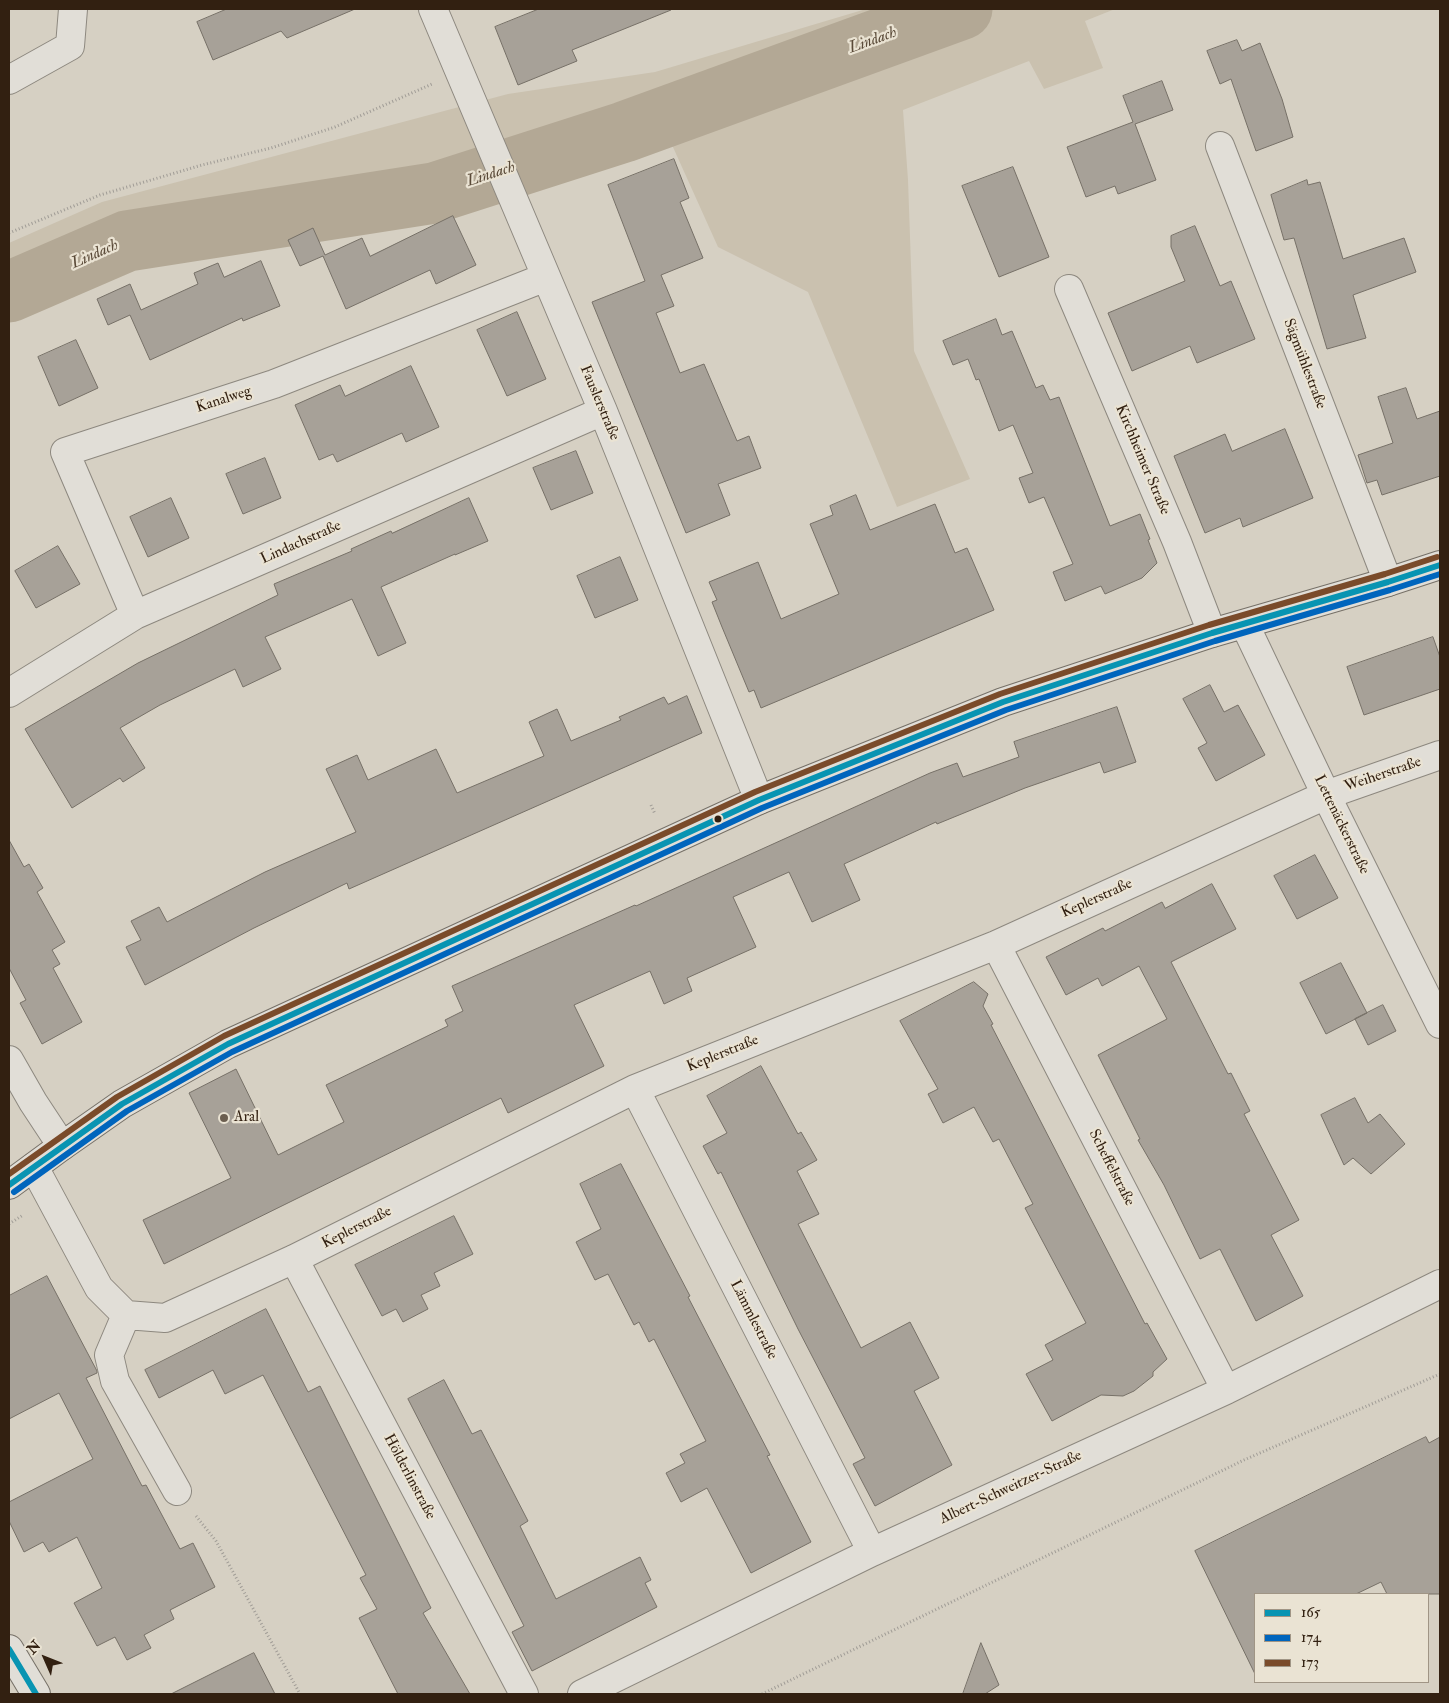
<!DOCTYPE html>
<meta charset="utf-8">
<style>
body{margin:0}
#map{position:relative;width:1449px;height:1703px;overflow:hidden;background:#d6d0c3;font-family:"IM FELL Double Pica",serif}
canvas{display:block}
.frame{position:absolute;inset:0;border:10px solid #322011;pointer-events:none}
.legend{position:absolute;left:1254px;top:1593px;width:175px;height:90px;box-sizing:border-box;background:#eae3d3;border:1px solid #a09585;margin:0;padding:6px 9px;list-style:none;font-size:15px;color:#322011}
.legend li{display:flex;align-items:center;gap:10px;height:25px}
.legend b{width:25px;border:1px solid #a09585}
.north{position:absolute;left:20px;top:1633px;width:50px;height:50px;-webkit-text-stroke:4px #eae3d3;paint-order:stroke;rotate:314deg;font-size:14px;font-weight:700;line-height:20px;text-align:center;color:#322011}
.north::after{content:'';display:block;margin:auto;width:18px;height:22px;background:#322011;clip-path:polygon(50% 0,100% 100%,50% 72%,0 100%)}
</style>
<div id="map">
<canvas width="1449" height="1703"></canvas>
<div class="frame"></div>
<ul class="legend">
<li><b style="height:6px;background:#0894b2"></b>165</li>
<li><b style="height:6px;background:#0065bd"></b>174</li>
<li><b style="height:6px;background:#7a4b2a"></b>173</li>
</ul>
<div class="north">N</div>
</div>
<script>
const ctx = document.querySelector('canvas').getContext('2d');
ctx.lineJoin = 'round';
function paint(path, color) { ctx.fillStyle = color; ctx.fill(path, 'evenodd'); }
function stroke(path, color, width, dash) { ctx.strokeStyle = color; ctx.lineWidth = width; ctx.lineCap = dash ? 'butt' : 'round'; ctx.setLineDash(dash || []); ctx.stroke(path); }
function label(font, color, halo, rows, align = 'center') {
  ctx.font = font + ' "IM FELL Double Pica",serif'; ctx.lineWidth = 4.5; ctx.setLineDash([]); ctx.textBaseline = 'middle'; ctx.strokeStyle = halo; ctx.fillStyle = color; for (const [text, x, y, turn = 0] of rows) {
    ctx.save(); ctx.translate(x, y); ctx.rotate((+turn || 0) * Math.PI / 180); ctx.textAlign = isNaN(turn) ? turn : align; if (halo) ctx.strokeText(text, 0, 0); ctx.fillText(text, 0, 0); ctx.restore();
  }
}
const green = new Path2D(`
 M866,9h249l-30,12 18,47 -59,21 -15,-28 -126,49 5,70 6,171 56,128 -73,28 -89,-215 -90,-45 -50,-111 -200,65 -156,20 -182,34 -61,26 -60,33v-71l93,-41 406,-108 147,-22z`);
const river = new Path2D(`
 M9,292l118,-51 307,-48 190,-61 338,-123`);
const building = new Path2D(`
 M227,9h128l-68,29 -6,-7 -68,29 -16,-38z
 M539,9h132v1l-99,40 5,11 -59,24 -23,-58z
 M1237,40l5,11 18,-8 22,56 11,38 -37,14 -25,-72 -11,5 -13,-33z
 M1162,81l11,29 -38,14 21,56 -38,14 -3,-8 -29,11 -19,-50 66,-25 -10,-26z
 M674,159l15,39 -9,4 23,56 -42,17 13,31 -18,7 24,60 24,-9 33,77 12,-5 12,32 -43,16 12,31 -44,18 -94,-231 53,-21 -37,-96z
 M1013,167l36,90 -50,20 -37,-91z
 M1307,180l1,5 12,-3 23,77 61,-21 12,34 -63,23 13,43 -39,11 -33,-111 -10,2 -13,-45z
 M453,216l23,49 -40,19 -6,-14 -84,39 -23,-53 -23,10 -12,-26 25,-12 12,27 37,-17 8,18z
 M1195,226l25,60 11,-5 24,58 -58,24 -7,-17 -58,25 -24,-58 77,-32 -14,-34v-11z
 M261,261l19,45 -37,15 -1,-3 -92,42 -20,-45 -22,10 -11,-26 33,-15 11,26 57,-26 -4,-11 24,-10 6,14z
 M517,312l29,67 -39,17 -30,-66z
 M996,319l6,16 10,-4 24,57 7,-3 7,15 9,-3 51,129 30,-12 10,25 -2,1 9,23 -15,15 -37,16 -4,-8 -36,15 -12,-29 20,-8 -29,-67 -15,6 -10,-25 14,-5 -20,-48 -14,6 -20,-52 -3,1 -8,-21 -15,6 -10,-24z
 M76,340l22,48 -39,18 -21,-49z
 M411,366l28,61 -33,15 -4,-9 -65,29 -4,-8 -14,6 -24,-55 45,-20 5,11z
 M1406,388l11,31 23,-8v65l-58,19 -5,-15 -10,3 -9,-28 35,-12 -15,-46z
 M1285,429l28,69 -70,29 -3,-9 -35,15 -31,-77 51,-22 7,17z
 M576,451l17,42 -42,17 -18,-42z
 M265,458l16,40 -38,16 -17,-40z
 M856,495l14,35 65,-26 20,49 12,-5 27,62 -233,98 -7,-18 -5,2 -27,-65 -10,-25 5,-2 -8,-18 49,-20 23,57 58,-25 -29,-70 23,-9 -3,-9z
 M171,498l18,40 -41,19 -18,-40z
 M469,498l19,43 -33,14v-1l-74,33 25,56 -28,13 -26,-57 -87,38 16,32 -38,18 -8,-18 -75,36 -40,23 25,40 -22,14 -3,-4 -48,30 -47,-79 113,-66 140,-68 -4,-11 78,-33 -1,-2 40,-18 1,2z
 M58,546l22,38 -44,24 -21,-37z
 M620,557l18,43 -43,18 -18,-42z
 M1433,637l7,20v32l-76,26 -17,-48z
 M1210,685l14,27 14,-7 27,50 -49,26 -18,-33 9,-5 -24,-44z
 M687,696l15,37 -353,156 -2,-6 -93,45 -109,57 -19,-38 15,-7 -10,-19 28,-14 8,15 98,-50 91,-40 -30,-63 31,-14 11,25 68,-31 21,44 87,-37 -15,-34 28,-13 14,32 50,-21 -2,-3 45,-20 4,7z
 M1117,707l19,55 -32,11 -4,-11 -75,26 -88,36 -1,-2 -92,42 16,36 -48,22 -23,-50 -56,25 23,50 -69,31 5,13 -28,13 -14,-33 -76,34 30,61 -96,47 -7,-15 -337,166 -21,-44 88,-42 -42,-85 47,-24 42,86 66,-33 -18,-37 122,-59 -3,-6 18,-9 -11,-25 183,-81 1,1 294,-133 27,-10 6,14 56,-20 -5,-15z
 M9,840l15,27 5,-3 14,24 -6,4 28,50 -13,8 8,14 -7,4 29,54 -40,22 -22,-41 6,-3 -17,-32z
 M1315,855l23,43 -41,21 -23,-43z
 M1212,884l24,45 -65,33 57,112 3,-1 19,38 -6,3 55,106 -28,15 32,61 -47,25 -36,-72 -20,10 -36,-74 -26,-45 2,-1 -42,-84 69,-36 -28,-53 -37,20 -4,-8 -32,17 -20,-38 57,-29 2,3 57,-29 3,6z
 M1341,963l26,50 -41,21 -26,-51z
 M974,982l14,12 -5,12 10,18 -2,1 154,299 2,-1 20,36 -14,13v4l-19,15 -11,5 -22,-1 -49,26 -26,-47 27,-14 -8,-15 41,-22 -61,-115 8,-4 -34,-65 -6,3 -19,-35 -31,16 -15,-29 10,-5 -38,-68z
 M1383,1005l13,26 -28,14 -13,-26z
 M761,1066l37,68 3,-2 16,28 -20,11 22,43 -21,10 63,124 49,-26 29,56 -25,13 38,74 -77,41 -22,-42 12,-6 -67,-129 -77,-157 -3,2 -15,-28 24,-13 -20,-37z
 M1355,1098l13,25 12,-9 25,30 -34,30 -18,-16 -9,7 -23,-50z
 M621,1164l69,132 -2,1 82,158 -3,1 44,86 -60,31 -44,-85 -26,14 -15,-29 19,-10 -5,-9 26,-13 -52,-102 -5,3 -10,-20 -5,3 -26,-51 -13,6 -19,-38 25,-13 -21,-45z
 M454,1216l19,38 -39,19 6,13 -19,9 7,14 -25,13 -7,-13 -14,7 -27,-51z
 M47,1276l50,95v2l-11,5 56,108 4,-1 34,64 13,-6 22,44 -45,23 4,9 -30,16 7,13 -24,12 -12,-23 -18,9 -23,-43 28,-15 -25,-51 -28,15 -6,-10 -19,10 -15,-31v-19l84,-43 -34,-66 -50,26v-123z
 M266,1309l42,83 12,-6 111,222 -8,5 47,81h-72l-39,-76 18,-9 -17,-31 6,-3 -103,-200 -38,19 -12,-24 -54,28 -14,-28z
 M444,1380l28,54 9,-4 47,91 -8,5 36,73 84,-42 11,23 -6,3 12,24 -125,64 -20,-39 12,-6 -116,-227z
 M1426,1437l3,6 11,-6v157h-53l-6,-12 -25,12h-101v80l-60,-123z
 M981,1643l18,42 -14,9h-22z
 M254,1653l21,41h-104l48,-24z`);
const path = new Path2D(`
 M9,233l91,-38 102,-30 69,-17 64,-21 97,-43
 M651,805l4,9
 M9,1224l14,-9
 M196,1516l20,25 84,153
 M762,1694l482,-234 196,-86`);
const street = new Path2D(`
 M433,9l170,402 156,389
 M9,80l61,-34 3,-37
 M1220,146l168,436
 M1069,289l108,253 35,91
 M135,615l-70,-163 209,-68 272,-107
 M1245,625l81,170 114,229
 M9,693l126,-78 468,-204
 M996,945l230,445
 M9,1060l24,42 29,44
 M635,1089l237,463
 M34,1167l65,121 27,27 39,3 129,-59 341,-170 361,-144 330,-150 114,-40
 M294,1259l230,435
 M126,1315l-17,40 6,26 62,110
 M582,1694l290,-142 354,-162 214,-106`);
const secondary = new Path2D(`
 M9,1185l53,-39 60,-42 106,-60 531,-244 244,-98 209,-69 176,-51 52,-17
 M9,1649l27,45`);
const bus1 = new Path2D(`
 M9,1185l113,-81 106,-60 531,-244 244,-98 209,-69 176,-51 52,-17
 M9,1649l27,45`);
const bus2 = new Path2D(`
 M14,1192l113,-81 105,-59 530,-244 244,-98 209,-69 175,-51 50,-16`);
const bus3 = new Path2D(`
 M9,1174l108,-77 107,-61 531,-244 245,-98 209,-69 176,-51 52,-17`);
const markers = [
 [718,819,4.5,"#322011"],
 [224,1118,5,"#6b5e4f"]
];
const streetNames = [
 ["Sägmühlestraße",1304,364,69],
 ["Kanalweg",224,400,-18],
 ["Fauslerstraße",599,403,67],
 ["Kirchheimer Straße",1142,460,67],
 ["Lindachstraße",301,543,-24],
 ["Weiherstraße",1383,775,-19],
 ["Lettenäckerstraße",1341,825,64],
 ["Keplerstraße",1097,899,-24],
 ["Keplerstraße",723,1054,-22],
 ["Scheffelstraße",1111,1168,63],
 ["Keplerstraße",357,1228,-27],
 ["Lämmlestraße",753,1320,63],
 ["Hölderlinstraße",409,1477,62],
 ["Albert-Schweitzer-Straße",1011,1488,-25]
];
const poiNames = [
 ["Aral",234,1118]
];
const waterNames = [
 ["Lindach",873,41,-20],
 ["Lindach",491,175,-18],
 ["Lindach",95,255,-24]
];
paint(green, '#cac1af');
stroke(river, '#b3a895', 61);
paint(building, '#a7a198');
stroke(building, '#767067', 1);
stroke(street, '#8d887f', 30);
stroke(secondary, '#767067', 30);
stroke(path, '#a09c96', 3, [1, 2.5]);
stroke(street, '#e1ded7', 28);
stroke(secondary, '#e1ded7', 28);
stroke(bus1, '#0894b2', 6);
stroke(bus2, '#0065bd', 6);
stroke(bus3, '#7a4b2a', 6);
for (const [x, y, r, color] of markers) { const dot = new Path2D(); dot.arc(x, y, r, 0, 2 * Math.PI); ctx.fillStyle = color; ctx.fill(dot); stroke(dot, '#eae3d3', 2); }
label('15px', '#322011', '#eae3d3', streetNames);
label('15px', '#322011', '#eae3d3', poiNames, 'left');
label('italic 16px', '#5a4a38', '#eae3d3', waterNames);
</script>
